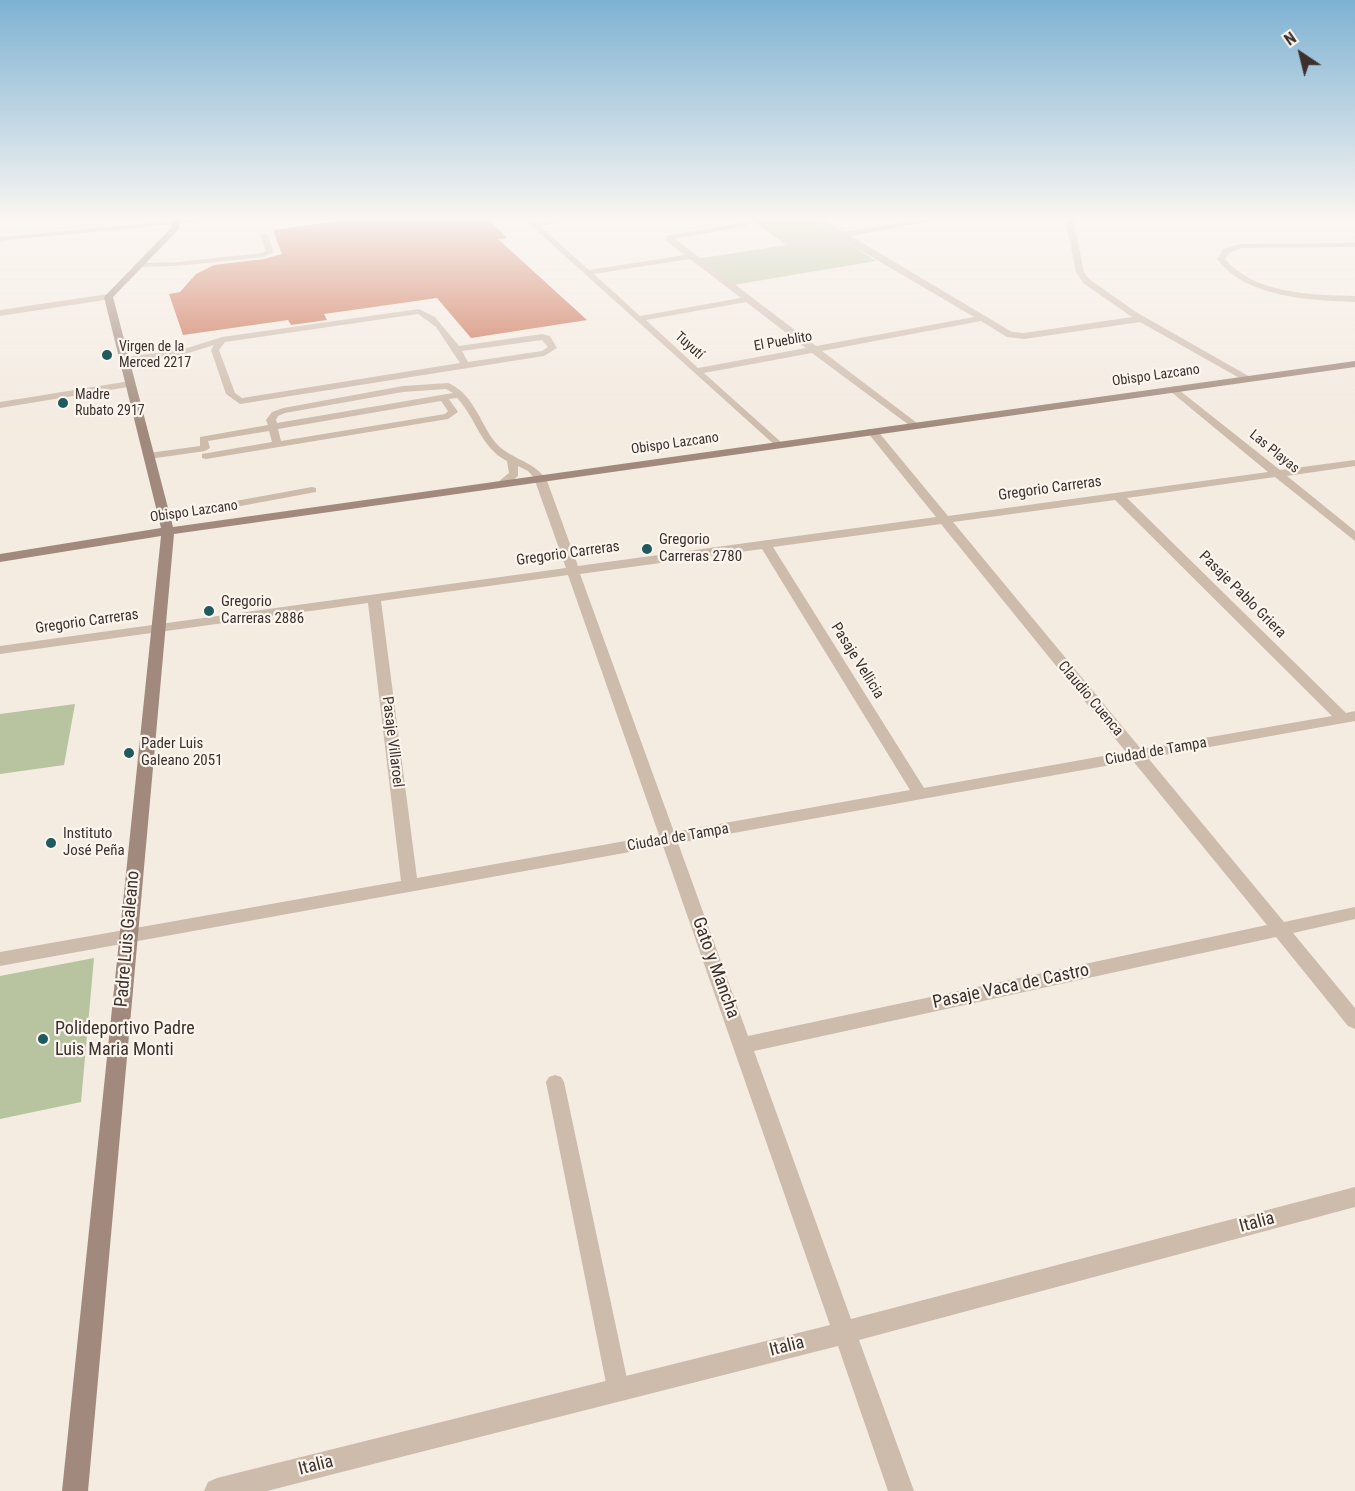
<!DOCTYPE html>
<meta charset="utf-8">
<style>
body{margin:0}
#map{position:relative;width:1355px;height:1491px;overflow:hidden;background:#f4ebe1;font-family:"Roboto Condensed",sans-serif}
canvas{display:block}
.north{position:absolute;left:1271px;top:24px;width:60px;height:60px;-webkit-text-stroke:4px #fbf5ee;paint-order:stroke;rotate:325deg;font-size:16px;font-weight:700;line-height:24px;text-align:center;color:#3b302b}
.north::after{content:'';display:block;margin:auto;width:21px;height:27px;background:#3b302b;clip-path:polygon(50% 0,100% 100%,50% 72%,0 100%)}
</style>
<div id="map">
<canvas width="1355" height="1491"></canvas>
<div class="north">N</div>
</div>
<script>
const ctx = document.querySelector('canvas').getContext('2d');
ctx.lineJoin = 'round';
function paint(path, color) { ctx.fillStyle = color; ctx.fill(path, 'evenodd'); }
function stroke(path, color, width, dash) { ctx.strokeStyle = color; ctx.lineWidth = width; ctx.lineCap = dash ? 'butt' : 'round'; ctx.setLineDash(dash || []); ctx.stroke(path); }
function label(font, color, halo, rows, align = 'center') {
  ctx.font = font + ' "Roboto Condensed",sans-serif'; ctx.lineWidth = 4.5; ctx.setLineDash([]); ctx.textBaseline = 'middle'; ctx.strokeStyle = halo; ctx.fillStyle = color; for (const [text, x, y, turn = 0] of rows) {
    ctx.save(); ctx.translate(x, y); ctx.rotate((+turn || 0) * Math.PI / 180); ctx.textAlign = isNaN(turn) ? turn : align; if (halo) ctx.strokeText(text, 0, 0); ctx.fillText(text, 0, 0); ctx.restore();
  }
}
const green = new Path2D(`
 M750,219h61l65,42 -143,24 -37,-26 90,-14z
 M75,704l-11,61 -64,9v-60z
 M94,958l-13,144 -81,17v-143z`);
const building = new Path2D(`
 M354,219h134l19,19 -9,1 89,81 -116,18 -34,-40 -113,16 3,6 -36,5 -3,-5 -105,15 -14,-41 11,-2 16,-18 18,-9 50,-6 18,-5 -9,-24z`);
const service = new Path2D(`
 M264,233l4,2 6,17 -10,5 -86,9 -40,1 -4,-2 4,-2 40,-1 84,-9 4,-2 -6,-16z
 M419,309l16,8 24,29 83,-12 8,2 7,12 -13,8 -304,48 -14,-10 -15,-44 3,-5 -32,10 -59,8 -4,-3 4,-3 58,-7 41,-13zM418,314l18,13 24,36 -218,35 -7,-5 -16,-43 6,-8zM542,340l6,7 -6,4 -74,11 -6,-11z
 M448,383c25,10 32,40 47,59 14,17 37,18 50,36l-1,2h-8l-8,-9 -10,-5v10l-12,10h-8v-4l11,-9 -2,-12c-26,-13 -31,-43 -50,-63l-8,1 9,13 -10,7 -242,40 -4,-1v-4l70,-12 -3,-11 -61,10 2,7 -5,3 -56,8 -5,-3 5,-3 51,-7v-9l68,-12 -2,-5 6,-8 11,-4 120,-22zM446,389l7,4 -176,30 -1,-3 2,-4 7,-3 118,-21zM441,401l7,10 -3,3 -164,27 -3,-12z
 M312,487l4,1v4l-97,18 -5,-3 5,-3z
 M555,1075l6,2 3,5 65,306 -3,8 -8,3 -8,-3 -3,-8 -61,-306 3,-5z`);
const minor = new Path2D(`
 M193,219h32l-225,22v-4z
 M524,219h9l4,4 29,-4 -25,8 48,43 96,-15 -20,-15v-4l83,-14v4h-3l-70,13 141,107 158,-29 -136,-80 -25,-18h10l21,13 79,-13h19l-91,17 161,96 12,1 108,-16 -49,-34 -7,-11 -10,-49 3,-4h8l-3,4 10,49 5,7 47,33 116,66 -9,2 -103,-58 -116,17 -17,-2 -26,-16 -159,30 95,72 1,2 -5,3 -101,-75 -108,20 78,70v4l-4,1zM690,259l51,39 -101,18 -46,-42zM746,302l60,46 -108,20 -52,-48z
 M1355,243v4l-113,1 -13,5 -4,6c29,35 88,36 130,37v6c-45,-2 -109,-4 -138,-43l6,-10 18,-5z
 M108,294l4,3 -1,2 -111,17v-6z
 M130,381l5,3 -1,2 -134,22v-6z
 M1174,386l106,84 75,-10v6l-68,10 68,55v10l-80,-64 -148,21 219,215 9,-2v10l-207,37 136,164 71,-15v12l-62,14 62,75v21l-7,-3 -72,-89 -522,114 97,268 504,-132v20l-496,133 55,151h-26l-50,-145 -571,145h-63l4,-9 9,-4 613,-153 -167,-479 -663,120v-14l401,-71 -33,-278 -368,51v-8l566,-78 -32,-90 6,-3 6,3 32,88 358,-49 -68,-84v-4h8l72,87 320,-44 -98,-81 -1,-2zM1115,500l217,216 -191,33 -188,-227zM941,524l185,228 -202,36 -151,-241zM762,549l148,241 -236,42 -94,-258zM568,575l91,260 -242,43 -36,-277zM1133,761l134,164 -519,111 -70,-193z`);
const secondary = new Path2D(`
 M172,219h8l-1,10 -66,68 60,230 1182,-166v6l-1181,167 -86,957h-26l99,-955 -161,26v-8l161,-26 -57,-231 68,-70z`);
const markers = [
 [107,355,6,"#1f5a5e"],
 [63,403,6,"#1f5a5e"],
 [647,549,6,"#1f5a5e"],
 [209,611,6,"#1f5a5e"],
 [129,753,6,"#1f5a5e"],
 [51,843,6,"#1f5a5e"],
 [43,1039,6,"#1f5a5e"]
];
const farStreetnames = [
 ["El Pueblito",783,342,-10],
 ["Tuyutí",689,346,42],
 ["Obispo Lazcano",1156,376,-8],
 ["Obispo Lazcano",675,444,-8],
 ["Las Playas",1274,452,39],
 ["Obispo Lazcano",194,512,-8]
];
const farPoinames = [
 ["Virgen de la",119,347],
 ["Merced 2217",119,363],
 ["Madre",75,395],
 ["Rubato 2917",75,411]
];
const streetNames = [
 ["Gregorio Carreras",1050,489,-8],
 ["Gregorio Carreras",568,554,-8],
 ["Pasaje Pablo Griera",1242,595,45],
 ["Gregorio Carreras",87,622,-8],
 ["Pasaje Vellicia",857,661,58],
 ["Claudio Cuenca",1090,699,50],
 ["Pasaje Villaroel",392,742,83],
 ["Ciudad de Tampa",1156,752,-10],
 ["Ciudad de Tampa",678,838,-10]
];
const poiNames = [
 ["Gregorio",659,540],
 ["Carreras 2780",659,557],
 ["Gregorio",221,602],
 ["Carreras 2886",221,619],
 ["Pader Luis",141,744],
 ["Galeano 2051",141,761],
 ["Instituto",63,834],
 ["José Peña",63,851]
];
const nearStreetnames = [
 ["Padre Luis Galeano",128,939,-85],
 ["Gato y Mancha",715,968,70],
 ["Pasaje Vaca de Castro",1011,987,-12],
 ["Italia",1257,1223,-15],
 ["Italia",787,1347,-14],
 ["Italia",316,1466,-14]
];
const nearPoinames = [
 ["Polideportivo Padre",55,1029],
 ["Luis Maria Monti",55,1050]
];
paint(green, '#b8c4a0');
paint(building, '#c8694b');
paint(service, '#cdbbac');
paint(minor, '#cdbbac');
paint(secondary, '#a18a7d');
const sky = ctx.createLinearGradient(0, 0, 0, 428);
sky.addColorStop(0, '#7eb2d2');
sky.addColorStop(0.51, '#faf6f2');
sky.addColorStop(1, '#faf6f200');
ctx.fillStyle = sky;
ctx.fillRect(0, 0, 1355, 428);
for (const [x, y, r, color] of markers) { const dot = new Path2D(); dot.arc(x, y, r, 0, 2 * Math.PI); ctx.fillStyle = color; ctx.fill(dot); stroke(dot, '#fbf5ee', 2); }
label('14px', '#3b302b', '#fbf5ee', farStreetnames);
label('14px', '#3b302b', '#fbf5ee', farPoinames, 'left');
label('15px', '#3b302b', '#fbf5ee', streetNames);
label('15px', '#3b302b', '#fbf5ee', poiNames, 'left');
label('18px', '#3b302b', '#fbf5ee', nearStreetnames);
label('18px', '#3b302b', '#fbf5ee', nearPoinames, 'left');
</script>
